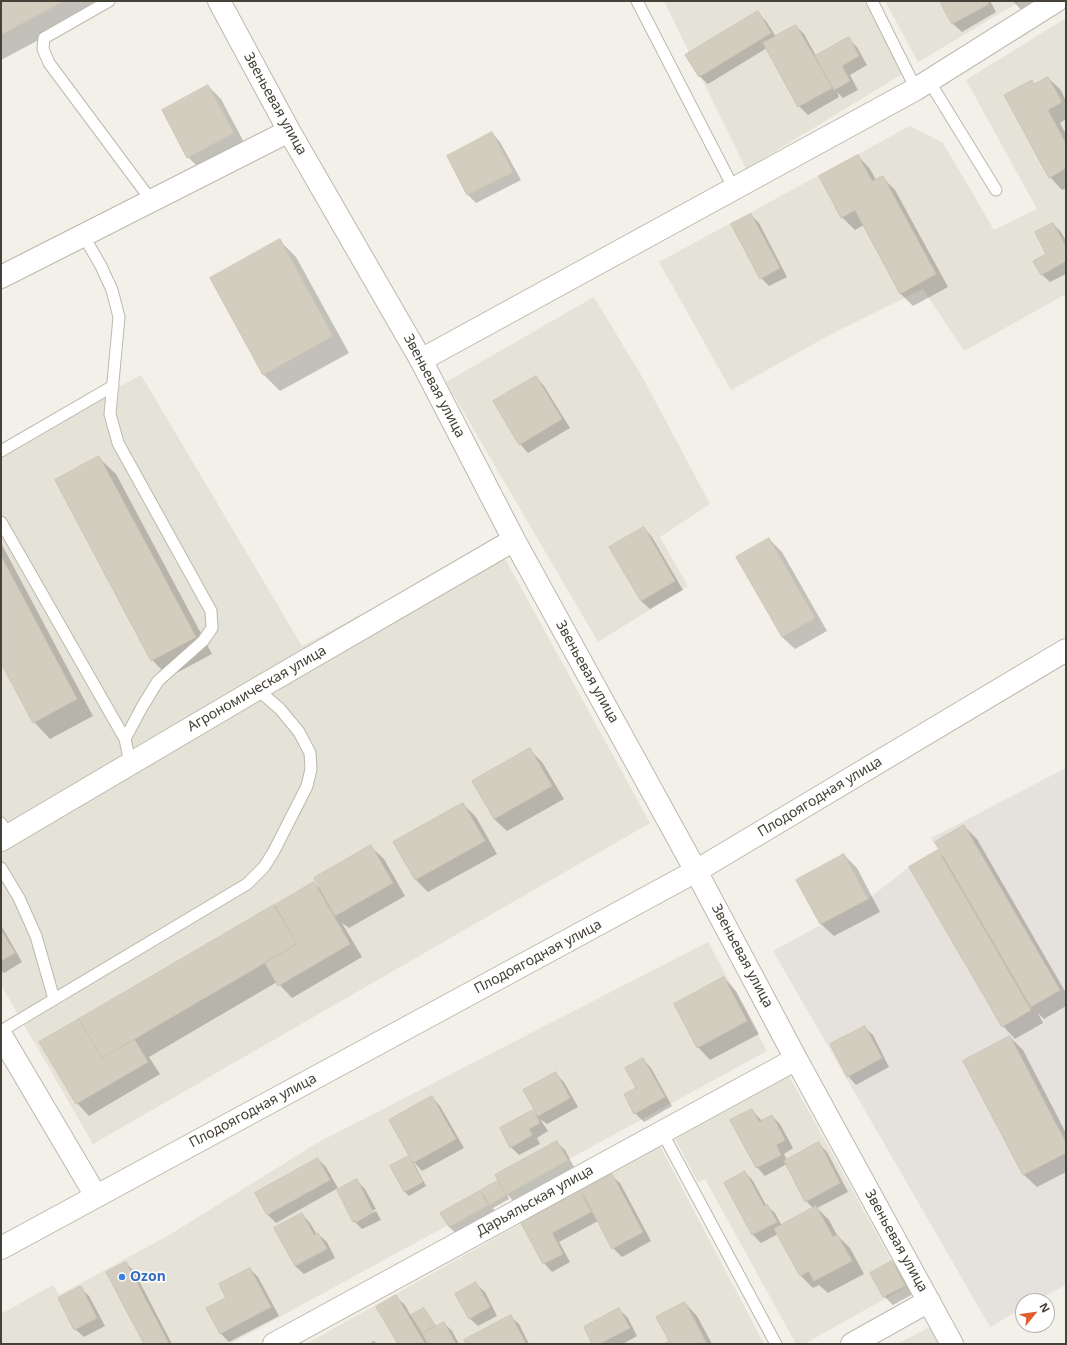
<!DOCTYPE html>
<meta charset="utf-8">
<style>
body{margin:0}
#map{position:relative;width:1067px;height:1345px;overflow:hidden;background:#f2f0e8;font-family:"Noto Sans",sans-serif}
canvas{display:block}
.frame{position:absolute;inset:0;border:2px solid #454138;pointer-events:none}
.north{position:absolute;left:1015px;top:1293px;width:40px;height:40px;box-sizing:border-box;background:#fff;border:1px solid #b5b3af;border-radius:50%;rotate:61deg;font-size:11px;font-weight:700;line-height:16px;text-align:center;color:#454138}
.north::after{content:'';display:block;margin:auto;width:14px;height:18px;background:#e25d30;clip-path:polygon(50% 0,100% 100%,50% 72%,0 100%)}
</style>
<div id="map">
<canvas width="1067" height="1345"></canvas>
<div class="frame"></div>
<div class="north">N</div>
</div>
<script>
const ctx = document.querySelector('canvas').getContext('2d');
ctx.lineJoin = 'round';
function paint(path, color) { ctx.fillStyle = color; ctx.fill(path, 'evenodd'); }
function stroke(path, color, width, dash) { ctx.strokeStyle = color; ctx.lineWidth = width; ctx.lineCap = dash ? 'butt' : 'round'; ctx.setLineDash(dash || []); ctx.stroke(path); }
function label(font, color, halo, rows, align = 'center') {
  ctx.font = font + ' "Noto Sans",sans-serif'; ctx.lineWidth = 3; ctx.setLineDash([]); ctx.textBaseline = 'middle'; ctx.strokeStyle = halo; ctx.fillStyle = color; for (const [text, x, y, turn = 0] of rows) {
    ctx.save(); ctx.translate(x, y); ctx.rotate((+turn || 0) * Math.PI / 180); ctx.textAlign = isNaN(turn) ? turn : align; if (halo) ctx.strokeText(text, 0, 0); ctx.fillText(text, 0, 0); ctx.restore();
  }
}
const residential = new Path2D(`
 M664,1h200l40,72 -158,96z
 M885,1h136l-103,61z
 M1066,18v276l-102,57 -41,-62 -88,43 -104,58 -72,-128 251,-136 33,17 51,87 43,-21 -71,-129z
 M594,297l50,83 66,124 -50,33 28,49 -90,56 -152,-260z
 M141,375l161,271 194,-104 154,281 -557,321 -92,-159v-534z
 M708,942l59,109 -537,293h-229v-30l52,-29 6,10 112,-61 146,-91z
 M789,1076l117,211 -102,57h-8l-91,-165 -7,3 -23,-43z
 M660,1146l104,198h-458z
 M930,1327l10,17h-43z`);
const industrial = new Path2D(`
 M1066,768v517l-30,16h-13v7l-33,19 -217,-376 95,-52 41,-32 29,-17 -7,-12z`);
const shadow = new Path2D(`
 M1,1h111l-111,59z
 M941,1h49l6,11 -34,20 -9,-8z
 M1013,1h31l-21,11z
 M758,13l8,8 10,16 20,-11 8,8 12,22 32,-18 9,9 10,18 -17,10 8,15 -15,8 -6,-6 2,5 -31,18 -9,-9 -32,-58 -59,36 -9,-8z
 M1048,78l13,12 5,11v18l-6,4 6,11v54l-4,2 -12,-13 -18,-96 3,4z
 M208,86l13,13 25,47 -45,24 -13,-13z
 M492,133l8,9 21,38 -45,23 -8,-8 -20,-39z
 M858,156l12,13 6,11 6,-3 13,13 53,97 -35,19 -13,-13 -36,-68 -9,5 -13,-13z
 M751,215l8,8 28,54 -18,9 -8,-8z
 M1053,224l8,8 5,9v33l-16,8 -9,-8z
 M280,241l16,16 53,96 -69,38 -17,-17z
 M536,377l8,9 26,42 -42,25 -8,-9z
 M99,458l17,16 96,180 -43,23 -17,-17z
 M644,528l8,9 31,53 -33,19 -9,-8z
 M769,539l13,13 45,79 -32,18 -13,-12z
 M1,543l92,173 -43,23 -16,-17 -33,-61z
 M530,750l12,12 22,37 -57,32 -13,-12z
 M463,804l13,13 21,37 -69,38 -12,-12z
 M964,826l13,13 89,154v13l-22,13 -6,-6 5,10 -28,16 -12,-13 -65,-174 6,5z
 M371,847l13,12 21,37 -56,32 -7,-5 20,34 -70,41 -15,-16 -128,75 11,17 -71,42 -12,-13 -36,-61 273,-159 7,7z
 M844,855l13,13 23,44 -46,24 -13,-12 -23,-44z
 M1,925l21,37 -18,11 -3,-3z
 M724,978l12,13 23,43 -49,26 -12,-13z
 M864,1027l9,8 16,32 -33,18 -8,-9z
 M1010,1037l13,13 43,83v39l-29,15 -13,-12 -60,-113z
 M643,1059l8,9 21,38 -28,16 -9,-9 3,-24z
 M555,1073l9,9 14,25 -31,17 -7,-5 8,12 -11,7 3,6 -21,11 -8,-8 22,-36 6,6 -15,-27z
 M432,1097l8,9 24,42 -42,23 -8,-9z
 M752,1110l10,11 10,-5 8,8 13,24 -9,6 3,7 31,-18 9,9 21,40 -31,16 12,12 8,15 13,13 14,26 -36,19 -9,-8 -6,3 -12,-12 -23,-42 -17,9 -8,-8 -28,-52 20,-11 8,9 13,24 9,8 7,13 32,-17 -8,-8 -19,-37 -22,12 -8,-9z
 M556,1142l9,8 10,19 -60,34 -8,-9 2,5 -16,9 3,5 -38,22 -9,-8 31,-35 4,4 14,-14 4,4z
 M408,1157l5,4 13,25 -17,10 -4,-4 -14,-25z
 M318,1159l8,8 12,21 -62,35 -8,-8 -12,-21z
 M611,1175l9,8 31,58 -29,16 -9,-9 -15,-27 -39,21 11,20 -18,10 -8,-9 -22,-40 58,-31 7,7z
 M357,1181l8,8 11,20 -20,10v3l20,-11 5,9 -19,9 -8,-8z
 M302,1214l8,9 7,12 1,-1 9,8 8,16 -31,16 -9,-8 -19,-38z
 M892,1262l8,9 13,23 -20,11 -9,-9 -12,-23z
 M126,1263l8,8 38,73h-27z
 M250,1269l8,8 21,39 -50,26 -8,-8 -13,-26 19,-10z
 M476,1284l9,8 12,24 -19,10 -9,-8z
 M80,1287l9,9 16,30 -21,11 -9,-8z
 M396,1297l9,8 6,11 13,-7 12,18 8,-4 8,8 7,13h-29l-5,-10 -5,-5 8,15h-29z
 M685,1303l12,13 15,28h-46l4,-3z
 M619,1309l9,9 9,18 -14,8h-30z
 M510,1316l9,8 10,20h-62z
 M374,1341l3,3h-8z`);
const building = new Path2D(`
 M1,1h63l-63,34z
 M940,1h47l2,3 -37,20z
 M758,11l13,22 -72,44 -14,-22z
 M796,25l36,63 -34,19 -35,-64z
 M849,37l10,19 -17,10 8,15 -16,9 -19,-34z
 M1048,77l14,25 -14,8 18,34v24l-17,10 -45,-83 28,-15 2,4z
 M208,85l26,48 -47,25 -25,-48z
 M492,132l21,40 -46,23 -20,-39z
 M858,155l14,26 11,-5 53,98 -36,20 -45,-84 -14,8 -22,-42z
 M751,214l29,54 -20,11 -29,-55z
 M1053,223l13,24v14l-25,14 -8,-14 13,-7 -11,-22z
 M280,239l53,97 -70,39 -53,-97z
 M536,376l26,43 -43,26 -26,-44z
 M99,456l97,181 -45,24 -96,-181z
 M644,527l31,54 -34,20 -32,-54z
 M769,538l46,80 -33,19 -46,-80z
 M1,556l76,143 -44,24 -32,-60z
 M530,748l22,38 -58,33 -22,-38z
 M463,803l22,38 -70,39 -22,-38z
 M964,825l96,165 -29,17 -96,-165z
 M371,845l22,38 -58,33 -21,-38z
 M938,850l93,160 -29,17 -93,-160z
 M844,854l24,45 -48,25 -24,-44z
 M314,882l36,62 -72,42 -13,-23 32,-19 -22,-39z
 M274,905l23,39 -195,114 -23,-39z
 M1,930l14,23 -14,8z
 M724,977l23,44 -50,27 -23,-44z
 M79,1019l23,39 32,-19 14,23 -72,42 -37,-62z
 M865,1026l17,32 -35,19 -17,-33z
 M1010,1036l56,107v10l-43,22 -60,-114z
 M643,1058l22,39 -31,17 -10,-20 12,-6 -11,-20z
 M556,1072l14,26 -32,18 -15,-26z
 M432,1096l24,43 -43,24 -24,-43z
 M752,1109l7,13 13,-7 13,25 -9,5 5,10 -25,13 -26,-48z
 M533,1110l7,13 -11,6 3,6 -22,13 -10,-20z
 M557,1141l11,19 -62,35 -11,-20z
 M819,1142l21,41 -35,19 -21,-41z
 M409,1156l14,26 -19,10 -14,-26z
 M318,1158l12,22 -63,35 -12,-22z
 M745,1171l19,35 3,-2 10,18 -25,13 -28,-52z
 M612,1174l31,58 -31,17 -31,-59z
 M357,1179l16,33 -20,10 -16,-32z
 M498,1181l8,14 -17,10 -8,-15z
 M480,1191l8,14 -39,22 -9,-14z
 M580,1191l11,21 -39,21 11,21 -20,10 -22,-41z
 M816,1206l17,31 4,-3 15,27 -38,20 -5,-10 -9,5 -26,-47z
 M302,1213l12,22 4,-2 9,16 -32,17 -21,-38z
 M892,1261l13,25 -22,11 -13,-24z
 M126,1262l43,82h-25l-38,-72z
 M250,1268l21,39 -51,27 -14,-26 20,-10 -7,-14z
 M476,1282l14,25 -21,12 -14,-25z
 M81,1286l16,32 -23,12 -16,-32z
 M396,1295l29,49h-27l-22,-37z
 M685,1302l22,42h-43l5,-3 -13,-24z
 M424,1308l11,17 -13,8 -11,-18z
 M619,1308l11,20 -31,16h-7l-8,-17z
 M511,1315l15,29h-60l-2,-4z
 M444,1322l12,22h-27l-6,-11z`);
const service = new Path2D(`
 M109,1l-65,37 -1,11 6,14 102,137
 M637,1l97,188
 M872,1l44,88
 M929,81l67,109
 M83,235l18,31 11,24 7,27 -9,97 8,29 93,168 1,17 -9,13 -45,40 -16,26 -17,32
 M1,451l112,-65
 M1,522l124,217 5,24
 M1,823l7,13
 M1,868l18,30 17,38 18,63
 M1,1031l246,-147 17,-17 10,-16 33,-65 4,-17 -1,-16 -11,-21 -19,-23 -23,-20
 M662,1132l114,212`);
const minor = new Path2D(`
 M219,1l70,130 132,229 93,180 182,331 100,188 156,285
 M1,277l288,-146
 M421,360l495,-271 140,-88
 M1,840l256,-151 257,-149
 M696,871l370,-221
 M1,1035l95,161
 M274,1344l522,-285
 M852,1344l77,-43`);
const tertiary = new Path2D(`
 M1,1248l695,-377`);
const markers = [
 [122,1277,4,"#3f7fe0"]
];
const streetNames = [
 ["Звеньевая улица",275,104,61],
 ["Звеньевая улица",434,386,62],
 ["Звеньевая улица",587,672,61],
 ["Агрономическая улица",257,689,-30],
 ["Плодоягодная улица",820,797,-31],
 ["Звеньевая улица",742,956,62],
 ["Плодоягодная улица",538,957,-28],
 ["Плодоягодная улица",253,1111,-28],
 ["Дарьяльская улица",535,1201,-29],
 ["Звеньевая улица",896,1241,61]
];
const shopNames = [
 ["Ozon",130,1277]
];
paint(residential, '#e5e2d7');
paint(industrial, '#e5e2dd');
paint(shadow, '#0003');
paint(building, '#d2cdbf');
stroke(building, '#ccc5b3', 1);
stroke(service, '#bcb8ac', 13);
stroke(minor, '#bcb8ac', 24);
stroke(tertiary, '#bcb8ac', 24);
stroke(service, '#fff', 11);
stroke(minor, '#fff', 22);
stroke(tertiary, '#fff', 22);
for (const [x, y, r, color] of markers) { const dot = new Path2D(); dot.arc(x, y, r, 0, 2 * Math.PI); ctx.fillStyle = color; ctx.fill(dot); stroke(dot, '#fff', 1.5); }
label('14px', '#454138', '#fff', streetNames);
label('bold 14px', '#366cbe', '#fff', shopNames, 'left');
</script>
